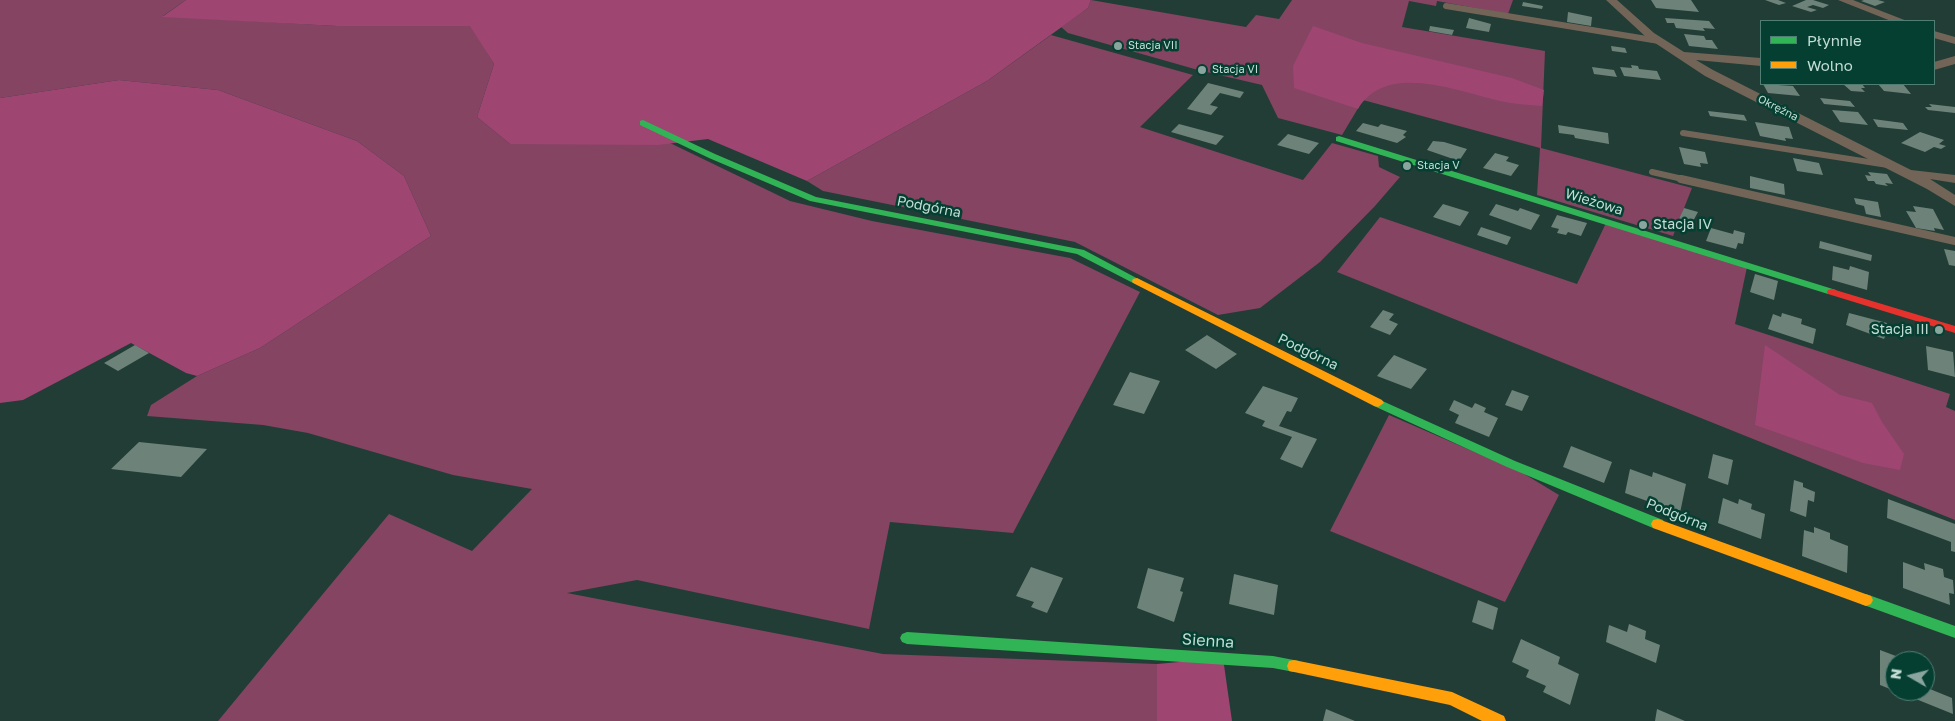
<!DOCTYPE html>
<meta charset="utf-8">
<style>
body{margin:0}
#map{position:relative;width:1955px;height:721px;overflow:hidden;background:#213d36;font-family:"Golos Text",sans-serif}
canvas{display:block}
.legend{position:absolute;left:1760px;top:20px;width:175px;height:65px;box-sizing:border-box;background:#043f32;border:1px solid #507e73;margin:0;padding:6px 9px;list-style:none;font-size:15px;color:#c3ddd4}
.legend li{display:flex;align-items:center;gap:10px;height:25px}
.legend b{width:25px;border:1px solid #507e73}
.north{position:absolute;left:1885px;top:651px;width:50px;height:50px;box-sizing:border-box;background:#043f32;border:1px solid #507e73;border-radius:50%;rotate:278deg;font-size:14px;font-weight:700;line-height:20px;text-align:center;color:#c3ddd4}
.north::after{content:'';display:block;margin:auto;width:18px;height:22px;background:#8aa59d;clip-path:polygon(50% 0,100% 100%,50% 72%,0 100%)}
</style>
<div id="map">
<canvas width="1955" height="721"></canvas>
<ul class="legend">
<li><b style="height:6px;background:#30b455"></b>Płynnie</li>
<li><b style="height:6px;background:#ff9f0a"></b>Wolno</li>
</ul>
<div class="north">N</div>
</div>
<script>
const ctx = document.querySelector('canvas').getContext('2d');
ctx.lineJoin = 'round';
function paint(path, color) { ctx.fillStyle = color; ctx.fill(path, 'evenodd'); }
function stroke(path, color, width, dash) { ctx.strokeStyle = color; ctx.lineWidth = width; ctx.lineCap = dash ? 'butt' : 'round'; ctx.setLineDash(dash || []); ctx.stroke(path); }
function label(font, color, halo, rows, align = 'center') {
  ctx.font = font + ' "Golos Text",sans-serif'; ctx.lineWidth = 5; ctx.setLineDash([]); ctx.textBaseline = 'middle'; ctx.strokeStyle = halo; ctx.fillStyle = color; for (const [text, x, y, turn = 0] of rows) {
    ctx.save(); ctx.translate(x, y); ctx.rotate((+turn || 0) * Math.PI / 180); ctx.textAlign = isNaN(turn) ? turn : align; if (halo) ctx.strokeText(text, 0, 0); ctx.fillText(text, 0, 0); ctx.restore();
  }
}
const green = new Path2D(`
 M0,0h186l-23,16 174,10h134l23,38 -17,53 33,27 160,-1 120,58 82,20 198,37 70,34 -127,241 -123,-11 -21,107 -232,-49 -70,13 316,61 274,10v57h-939l171,-207 83,37 60,-62 -79,-14 -145,-42 -45,-8 -116,-9 4,-11 46,-29 63,-28 171,-112 -27,-60 -47,-35 -139,-51 -99,-10 -119,18z
 M1091,0l155,27 10,-12 23,4 13,-19h221l-5,14 -71,-13 -1,5 -27,-5 -7,26 143,24 -4,97 151,40 -19,48 -136,-41 3,-47 -177,-48 -21,35 -64,-17 -16,-33 -64,-15 -130,-37 -7,-6 27,-19z
 M1051,35l142,40 -53,52 163,53 29,-37 46,13 1,11 21,10 -25,29 -55,56 -60,46 -42,7 -143,-73 -252,-51 -16,-10 180,-100z
 M1380,217l197,67 29,-61 141,44 -12,57 215,70 -4,13 9,4v109l-618,-248z
 M1389,415l132,57 38,23 -54,107 -175,-71z`);
const forest = new Path2D(`
 M186,0h905l-3,8 -101,73 -180,100 -99,-42 -50,6 -148,-1 -33,-27 17,-53 -24,-38h-133l-175,-9z
 M1313,26l49,17 150,35 32,12 -2,16c-14,-1 -28,-2 -42,-5 -42,-9 -113,-40 -142,8l-64,-21 -1,-22z
 M119,80l99,10 139,51 47,35 27,60 -171,112 -63,28 -11,-3 -55,-30 -108,57 -23,3v-305z
 M1765,345l75,50 32,8 10,19 22,32 -4,16 -37,-7 -108,-38z
 M1223,658l9,63h-75v-57z`);
const building = new Path2D(`
 M1651,0h40l8,12 -43,-4z
 M1765,0h13l8,3 -7,2z
 M1806,0h7l16,5 -6,3 -10,-3 -6,2 10,3 -6,2 -19,-6z
 M1864,0h14l7,2 -10,4 -14,-5z
 M1523,2l20,4 -1,3 -20,-3z
 M1568,12l24,5 -1,9 -24,-4z
 M1469,18l22,6 -2,8 -23,-4z
 M1665,18l44,3 6,8 -12,-1 2,3 -29,-3 -2,-5h-7z
 M1430,26l24,4 -2,5 -23,-4z
 M1684,34l20,2 2,4h6l6,9 -29,-3z
 M1611,46l14,2 2,5 -15,-2z
 M1631,65l7,1 1,3 18,2 4,9 -37,-4 -4,-9 12,1z
 M1592,67l22,3 3,7 -23,-3z
 M1208,83l36,9 -4,6 -20,-5 -10,12 8,2 -7,8 -24,-6z
 M1763,84l30,2 7,10 -32,-3z
 M1843,84h19l3,4h-4l4,4 -14,-1z
 M1878,84h25l8,10 -27,-3z
 M1820,98l30,3 5,6 -31,-3z
 M1929,104l26,3v6l-27,-3 -3,-3h7z
 M1832,110l26,2 10,13 -28,-3z
 M1708,111l36,4 3,6 -37,-5z
 M1873,119l30,4 5,7 -30,-3z
 M1755,122l34,5 4,12 -8,-1 1,3 -26,-5z
 M1363,123l15,4 3,-3 26,7 -4,4 3,2 -9,6 -41,-12z
 M1179,124l45,12 -8,9 -45,-13z
 M1558,125l50,8 1,11 -34,-6 -1,-3 -15,-2z
 M1920,132l24,8 -5,4 7,2 -5,3 -7,-2 -9,5 -24,-9z
 M1288,134l31,9 -10,11 -32,-9z
 M1433,141l11,1 23,7 -8,12 -32,-11z
 M1679,147l26,5 3,12 -8,-1 1,4 -17,-3z
 M1495,153l14,4 -3,4 13,4 -8,11 -28,-8z
 M1793,158l26,5 4,12 -26,-4z
 M1868,172l19,2 6,10 -8,-1 3,3 -12,-2 -2,-3h-6l-3,-6 6,1z
 M1750,176l34,8 1,11 -35,-7z
 M1854,198l24,4 3,15 -15,-3 -2,-8 -8,-2z
 M1443,204l26,8 -9,14 -27,-9z
 M1496,204l22,7 2,-3 20,7 -9,15 -42,-15z
 M1913,206l20,3 11,21 -10,-2 1,3 -19,-3 -10,-17 10,1z
 M1684,208l14,4 -6,11 -13,-4z
 M1557,215l30,8 -6,13 -13,-4 -2,3 -9,-2 2,-4 -8,-2z
 M1481,227l30,10 -4,8 -30,-10z
 M1711,228l22,6 1,-4 11,3 -2,11 -5,-1 -2,6 -30,-8z
 M1820,241l52,14 -1,6 -52,-13z
 M1944,249l11,2v15l-6,-1z
 M1833,266l16,4 1,-4 19,6 -2,18 -35,-10z
 M1755,274l23,7 -4,19 -24,-8z
 M1383,310l11,4 -5,6 9,4 -8,11 -20,-8z
 M1782,313l20,6 -1,5 15,5 -3,15 -45,-15 5,-15 8,3z
 M1849,313l38,10 -1,6 2,1 -4,9 -38,-14z
 M1207,335l30,19 -21,15 -31,-19z
 M135,345l14,8 -31,18 -14,-8z
 M1926,346l27,6 2,25 -27,-7z
 M1394,355l33,14 -16,20 -34,-13z
 M1130,372l30,9 -16,33 -31,-9z
 M1263,386l35,12 -7,14 -4,-1 -8,15 38,13 -15,29 -22,-9 12,-22 -30,-11 3,-5 -20,-8z
 M1512,390l17,6 -7,15 -17,-6z
 M1454,400l18,8 3,-5 11,5 -2,4 14,6 -9,19 -34,-14 4,-8 -10,-5z
 M139,442l68,7 -26,28 -70,-8z
 M1571,446l41,16 -8,21 -41,-16z
 M1713,454l20,6 -5,25 -20,-7z
 M1630,469l22,8 1,-5 33,12 -6,29 -55,-20z
 M1794,480l9,3v4l12,5 -1,10 -6,-2 -2,17 -16,-6z
 M1723,498l15,6 1,-5 13,5 -1,5 14,5 -4,25 -43,-16z
 M1888,499l67,25v28l-4,-1v-9l-64,-24z
 M1814,527l16,6v6l18,7 -1,27 -45,-17 2,-26 10,3z
 M1903,562l22,8 -1,-7 19,6 1,8 9,3 1,14 -5,-1 1,12 -47,-17z
 M1031,567l32,11 -16,35 -16,-6 3,-5 -18,-6z
 M1148,568l36,10 -4,13 3,1 -9,30 -37,-14z
 M1234,574l44,11 -4,30 -45,-11z
 M1478,600l20,8 -5,22 -21,-8z
 M1629,624l17,7 -1,8 15,6 -4,18 -50,-21 3,-17 18,7z
 M1521,639l39,18 -2,7 21,10 -9,31 -27,-13 3,-6 -20,-9 3,-7 -17,-8z
 M1880,650l29,11h-14v30l-15,-6z
 M1925,687l27,11 1,16 -57,-23h29z
 M1326,709l29,12h-32z
 M1657,709l28,12h-30z`);
const laneFar1 = new Path2D(`
 M1446,6l213,35
 M1683,133l205,32
 M1652,172l35,8`);
const lane = new Path2D(`
 M1681,179l274,62`);
const street = new Path2D(`
 M1606,0h11l37,33 30,19 77,6v8l-65,-6 17,10 198,100 44,5v8l-25,-4 25,16v11l-28,-17 -222,-113 -59,-39z
 M1838,0h15l54,21h-16z
 M1934,31l21,6v7l-21,-6z
 M1955,56v8l-21,6v-8z`);
const fast = new Path2D(`
 M643,120l72,34 101,43 268,53 58,31 -1,2h-8l-56,-29 -267,-53 -101,-43 -69,-33v-4z
 M1339,136l497,154 1,2 -1,2h-8l-492,-153v-4z
 M1378,399l137,62 148,59 2,4 -2,4 -5,1 -5,-1 -146,-61 -133,-61 -2,-3z
 M1866,594l89,32v12l-94,-34 -2,-4 2,-4z
 M907,632l366,24 26,5 2,5 -2,5 -5,1 -21,-4 -366,-24 -5,-2 -2,-4 2,-4z`);
const slow = new Path2D(`
 M1137,278l245,122 2,3 -6,4 -4,-1 -241,-123 -1,-2 1,-2z
 M1658,519l213,77 2,4 -2,4 -5,2 -213,-78 -2,-4 2,-4z
 M1294,660l158,32 52,24 2,5h-24l-32,-16 -156,-33 -5,-1 -2,-5 2,-5z`);
const jam = new Path2D(`
 M1832,289l123,37v7l-127,-39 -1,-2 1,-2z`);
const markers = [
 [1118,46,5,"#8aa59d"],
 [1202,70,5,"#8aa59d"],
 [1407,166,5,"#8aa59d"],
 [1643,225,5,"#8aa59d"],
 [1939,330,5,"#8aa59d"]
];
const farPoinames = [
 ["Stacja VII",1128,46],
 ["Stacja VI",1212,70],
 ["Stacja V",1417,166]
];
const farStreetnames = [
 ["Okrężna",1778,108,27]
];
const streetNames = [
 ["Wieżowa",1594,202,17],
 ["Podgórna",929,207,11],
 ["Podgórna",1308,352,26],
 ["Podgórna",1677,515,22]
];
const poiNames = [
 ["Stacja IV",1653,225],
 ["Stacja III",1929,330,"right"]
];
const nearStreetnames = [
 ["Sienna",1208,641,4]
];
paint(green, '#844462');
paint(forest, '#9f4572');
paint(building, '#6d8279');
stroke(laneFar1, '#726558', 6);
stroke(lane, '#726558', 8);
paint(street, '#726558');
paint(fast, '#30b455');
paint(slow, '#ff9f0a');
paint(jam, '#e5322d');
for (const [x, y, r, color] of markers) { const dot = new Path2D(); dot.arc(x, y, r, 0, 2 * Math.PI); ctx.fillStyle = color; ctx.fill(dot); stroke(dot, '#043f32', 2); }
label('11px', '#c3ddd4', '#043f32', farPoinames, 'left');
label('11px', '#c3ddd4', '#043f32', farStreetnames);
label('14px', '#c3ddd4', '#043f32', streetNames);
label('14px', '#c3ddd4', '#043f32', poiNames, 'left');
label('16px', '#c3ddd4', '#043f32', nearStreetnames);
</script>
